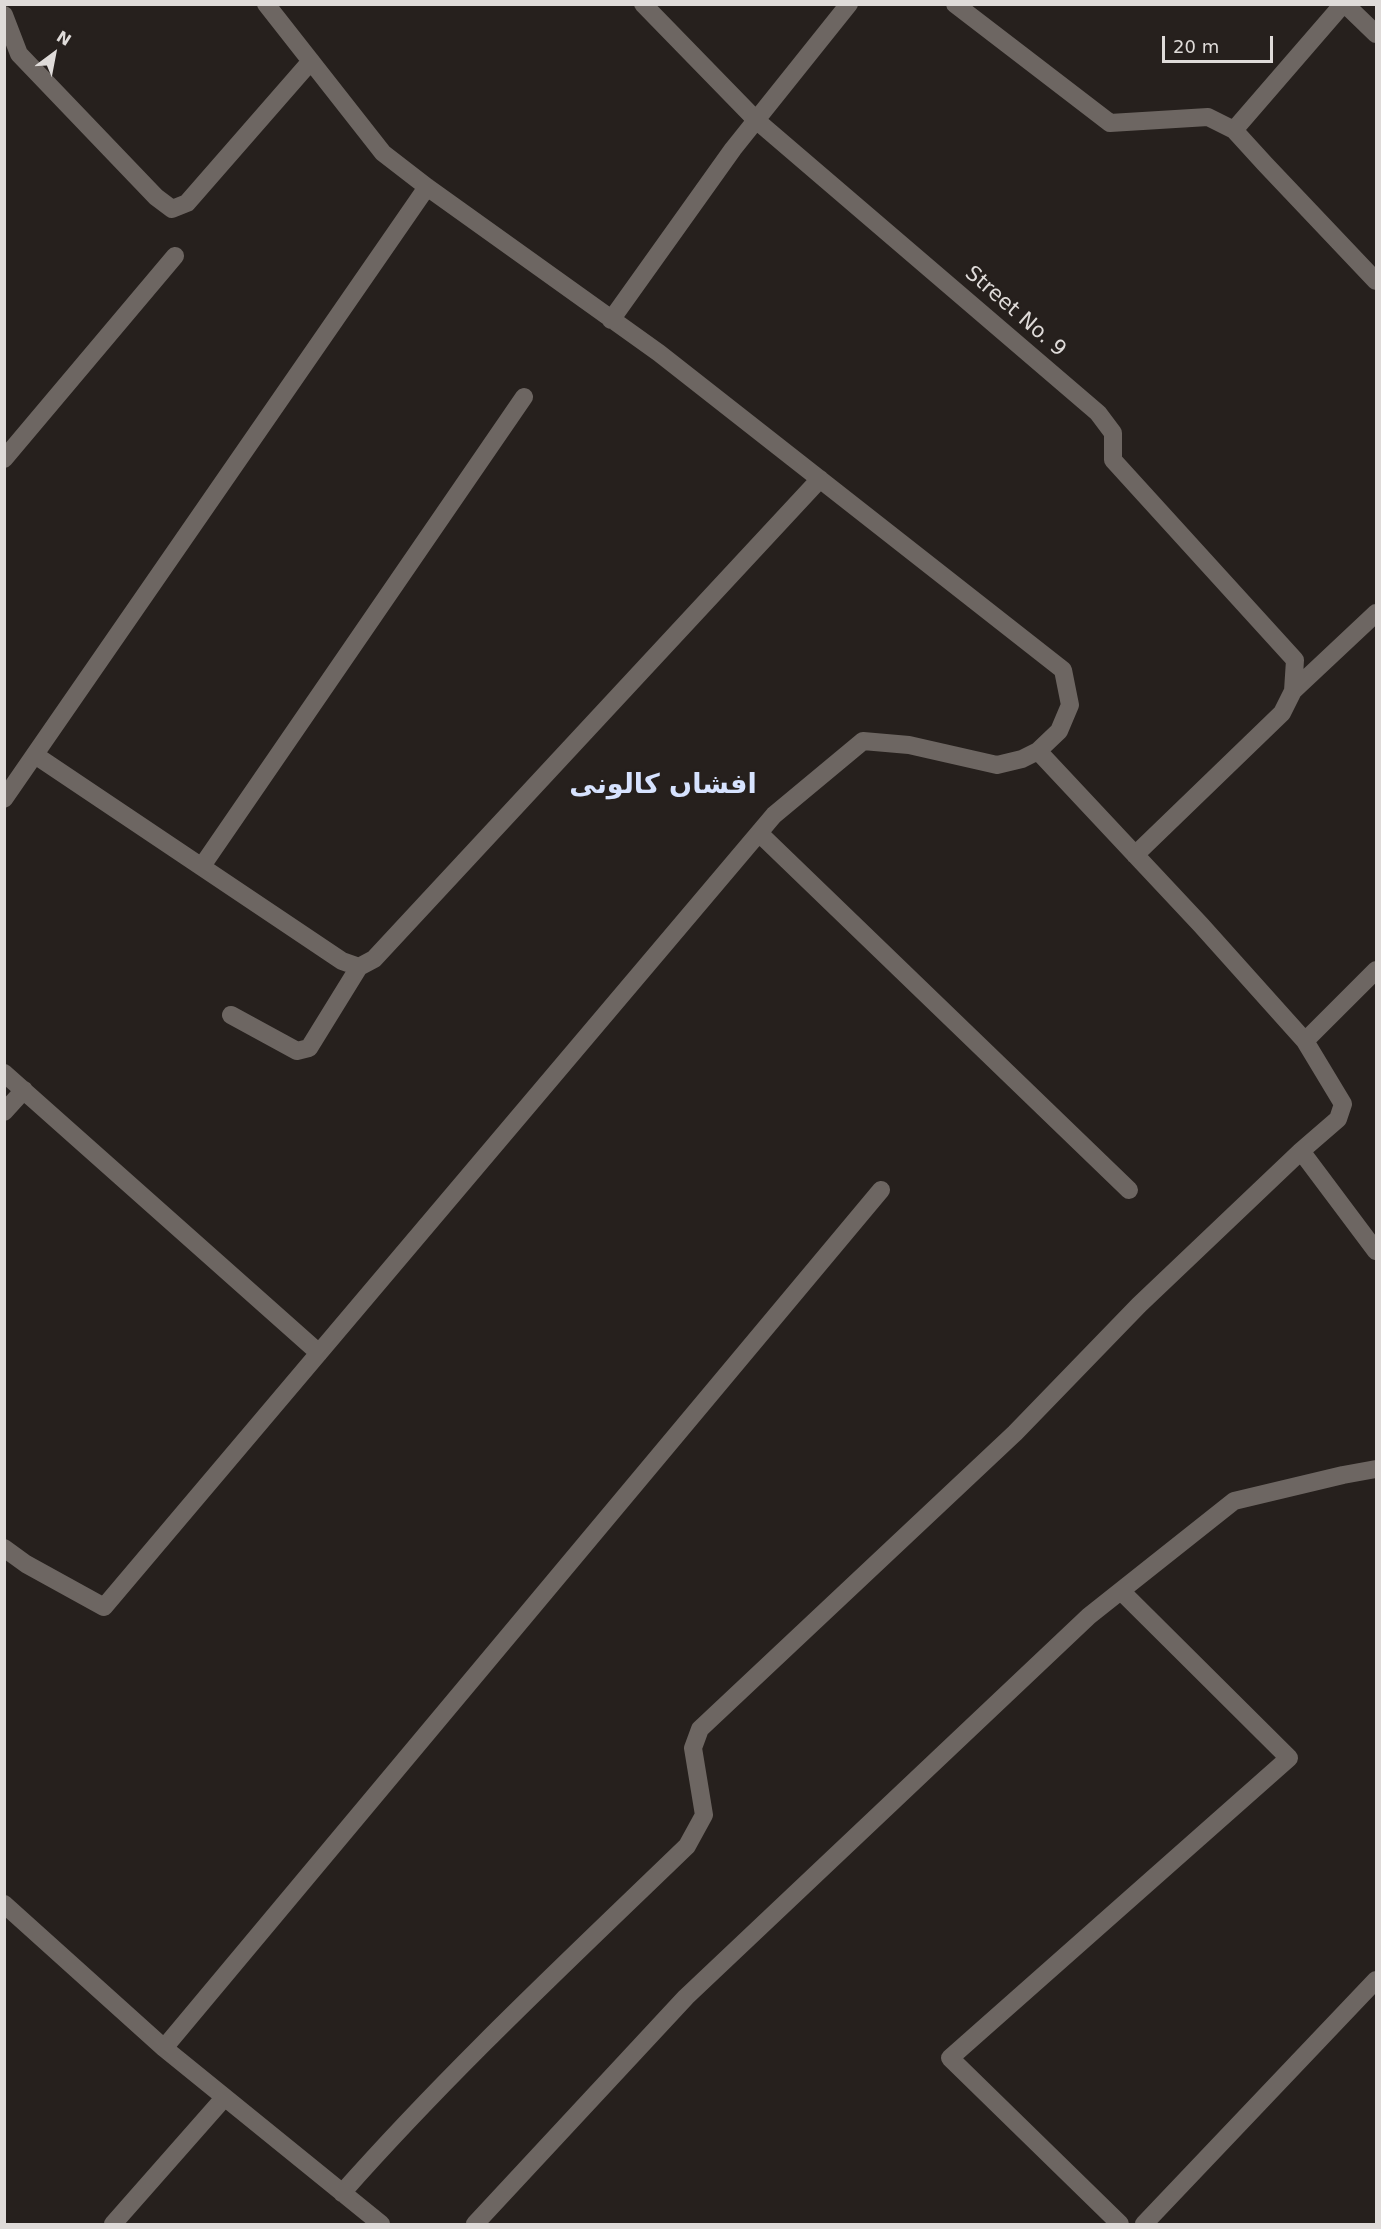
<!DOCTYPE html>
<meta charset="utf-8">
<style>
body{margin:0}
#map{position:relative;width:1381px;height:2229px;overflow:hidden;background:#26201d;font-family:"DejaVu Sans",sans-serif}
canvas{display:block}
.frame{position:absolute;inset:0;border:6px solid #dfdbd9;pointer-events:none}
.north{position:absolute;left:24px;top:24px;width:60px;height:60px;-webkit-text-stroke:4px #26201d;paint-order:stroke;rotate:32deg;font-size:16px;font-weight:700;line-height:24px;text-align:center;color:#dfdbd9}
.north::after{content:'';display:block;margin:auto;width:21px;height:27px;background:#dfdbd9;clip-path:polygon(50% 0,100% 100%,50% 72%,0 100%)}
.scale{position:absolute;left:1162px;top:36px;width:111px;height:27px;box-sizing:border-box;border:3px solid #dfdbd9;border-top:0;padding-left:8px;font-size:18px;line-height:21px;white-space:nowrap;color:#dfdbd9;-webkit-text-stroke:4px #26201d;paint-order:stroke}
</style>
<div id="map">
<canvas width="1381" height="2229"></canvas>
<div class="frame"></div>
<div class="north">N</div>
<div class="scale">20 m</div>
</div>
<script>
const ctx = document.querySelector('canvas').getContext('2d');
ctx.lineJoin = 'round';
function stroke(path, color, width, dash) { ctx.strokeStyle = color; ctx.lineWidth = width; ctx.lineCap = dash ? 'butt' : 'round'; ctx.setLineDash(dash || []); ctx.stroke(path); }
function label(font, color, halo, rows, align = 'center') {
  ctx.font = font + ' "DejaVu Sans","Noto Sans Arabic",sans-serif'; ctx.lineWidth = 5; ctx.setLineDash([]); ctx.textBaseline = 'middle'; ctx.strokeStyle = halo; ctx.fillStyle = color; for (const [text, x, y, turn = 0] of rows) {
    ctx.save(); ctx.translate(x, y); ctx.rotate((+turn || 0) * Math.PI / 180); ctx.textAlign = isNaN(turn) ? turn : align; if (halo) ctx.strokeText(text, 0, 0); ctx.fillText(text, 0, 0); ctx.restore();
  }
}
const street = new Path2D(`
 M643,4l113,116 342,293 15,20v27l182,200 -2,31
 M955,4l155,119 98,-6 26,13 31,34 111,117
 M1345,4l31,30
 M4,15l15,39 137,143 16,12 15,-6 124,-142
 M1234,130l109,-126
 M611,320l122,-171 116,-145
 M4,459l171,-203
 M35,755l307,206 17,6
 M4,799l423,-612
 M759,833l370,357
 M1135,855l147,-142 11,-22 83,-78
 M202,866l322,-469
 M231,1015l66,36 12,-3 50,-81 15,-8 446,-480
 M1305,1041l71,-71
 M4,1073l315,280
 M4,1112l20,-22
 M1301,1151l75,100
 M4,1548l22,16 78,43 670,-792 89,-74 46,4 88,20 25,-6 16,-8 21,-20 11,-26 -7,-35 -404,-317 -232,-166 -44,-34 -117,-149
 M4,1904l160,144 217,176
 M164,2048l717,-858
 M342,2193c108,-122 228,-234 345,-347l17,-31 -11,-67 7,-19 315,-296 124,-128 162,-154 37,-32 5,-15 -38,-63 -104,-116 -163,-174
 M113,2224l111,-126
 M475,2224l211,-227 403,-381 145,-115 109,-26 33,-6
 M1120,2224l-170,-166 339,-300 -168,-167
 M1144,2224l232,-244`);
const streetNames = [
 ["Street No. 9",1015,312,41]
];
const districtNames = [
 ["افشاں کالونی",663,786]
];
stroke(street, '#6d6662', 18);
label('21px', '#dfdbd9', '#26201d', streetNames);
label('bold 27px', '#d7e3ff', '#26201d', districtNames);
</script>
